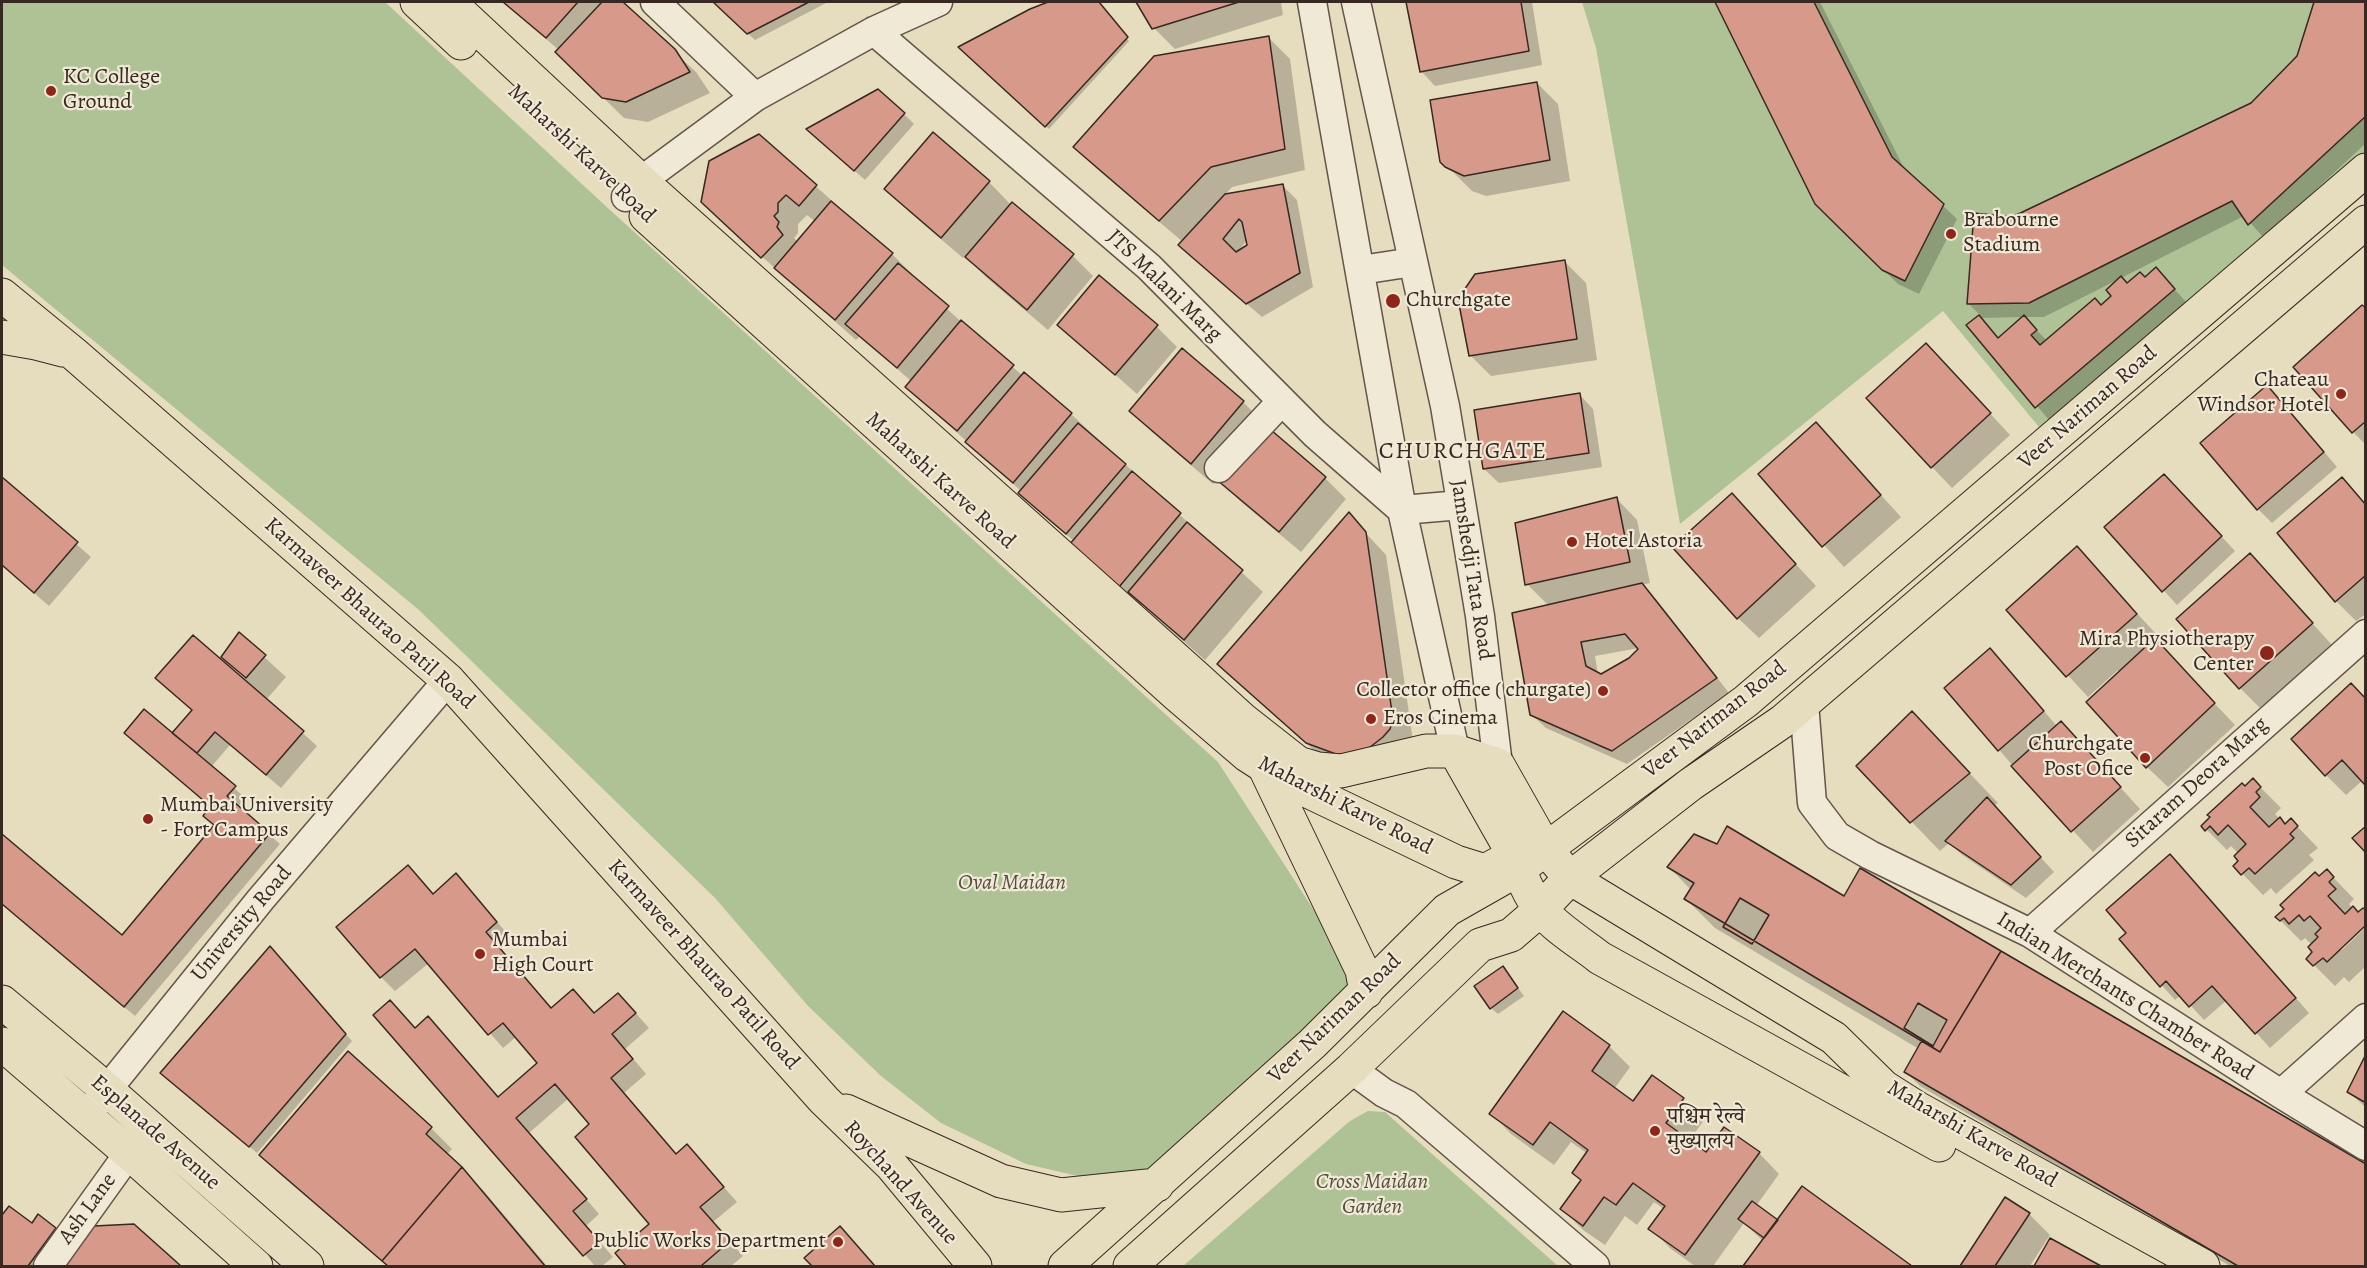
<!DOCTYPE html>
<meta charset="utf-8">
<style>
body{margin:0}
#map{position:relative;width:2367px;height:1268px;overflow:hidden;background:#e6ddbe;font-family:Alegreya,serif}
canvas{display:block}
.frame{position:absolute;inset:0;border:3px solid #372822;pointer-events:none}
</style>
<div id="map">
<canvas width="2367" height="1268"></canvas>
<div class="frame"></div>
</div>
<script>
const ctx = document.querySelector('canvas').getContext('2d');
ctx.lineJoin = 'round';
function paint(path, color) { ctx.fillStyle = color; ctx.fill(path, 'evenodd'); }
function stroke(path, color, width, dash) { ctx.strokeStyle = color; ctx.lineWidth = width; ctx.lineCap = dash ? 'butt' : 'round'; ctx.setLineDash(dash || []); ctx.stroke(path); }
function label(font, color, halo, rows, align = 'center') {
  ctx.font = font + ' Alegreya,"Noto Serif Devanagari",serif'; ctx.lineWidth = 4.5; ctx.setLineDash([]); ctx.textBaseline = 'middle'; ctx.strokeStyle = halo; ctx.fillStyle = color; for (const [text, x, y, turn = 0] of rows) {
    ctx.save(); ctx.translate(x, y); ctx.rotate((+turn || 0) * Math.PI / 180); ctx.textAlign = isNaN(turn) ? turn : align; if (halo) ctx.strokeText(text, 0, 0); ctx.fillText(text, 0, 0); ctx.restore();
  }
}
const green = new Path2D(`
 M2,2h383l225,208 608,552 139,215 -178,181 -43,14 -58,4 -52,-12 -85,-41 -60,-47 -73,-70 -93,-108 -296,-288 -417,-345z
 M1582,2h783v156l-326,269 -96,-116 -263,213 -84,-476z
 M1368,1111l17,1 173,154h-375l167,-145z`);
const shadow = new Path2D(`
 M502,2h119l75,70 14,21 -62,29 -24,-4 -67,-66 2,-2z
 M714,2h114l-73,38z
 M1052,2h46l31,39 -80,88 -88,-81 69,-38z
 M1138,2h143l2,13 -108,34 -21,-21z
 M1407,2h125l10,63 -107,21 -14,-15z
 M1717,2h103l85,168 52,49 -38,75 -21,-10 -82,-81z
 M2315,2h51v141l-102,95 -20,-22 -123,62 6,7 18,-6 11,-10 32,35 -138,117 -82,-95 12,-11 -11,-11 44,-85 239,-115 46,-47zM2117,280l-3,16 -13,10 -54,35 -23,-24h20zM2024,317l-25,22 -20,-21z
 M1269,38l21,21 15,111 -73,17 -8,9 59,-10 14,14 16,87 -51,30 -67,-58 -12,-17 -87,-74 -21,-21zM1247,240l1,6 -11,7z
 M1537,83l21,21 12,77 -84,15 -14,-5 -30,-30z
 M904,114l10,10 -49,56 -47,-41z
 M933,134l56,48 22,23 62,51 20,20 -45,54 -61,-52 -22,-22 -2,2 -56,-48 -21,-21z
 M759,136l133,118 20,20 -1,2 57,52 55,48 48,38 192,178 -58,68 -63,-55 -2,2 -48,-42 -18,-24 -33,-27 -21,-21 2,-1 -115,-105 4,-6 -51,-45 -4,4 -132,-117zM807,215l9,7 -18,20 -4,-4 4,-5v-9z
 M1565,262l21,21 11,77 -106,16 -21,-21z
 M2366,310v135l-13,-13z
 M1059,325l97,1 21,21 -40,47z
 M1182,350l61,52 21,21 -2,2 63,53 21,21 -45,53 -61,-51 -23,-23 -4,6 -61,-52 -21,-21z
 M1946,366l64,69 -58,53 -20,-21z
 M1579,394l14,15 9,58 -103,16 -15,-14 -8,-58z
 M2281,401l56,66 -65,56 -14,-14z
 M1816,424l85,93 -57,50 -84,-93z
 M2,479l89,78 -42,49 -47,-41z
 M2342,479l24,25v110l-10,7 -20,-20z
 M2178,490l57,61 -58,54 -71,-78z
 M1732,495l84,91 -57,52 -21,-20z
 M1617,499l20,21 13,63 -9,2 15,14 73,94 -102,71 -81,-36 -15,-14 18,-108 -22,-22zM1639,648l1,1 -10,10 -29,16 -3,-1 -3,-18z
 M1349,515l37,40 27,186 -84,23 -110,-100z
 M2077,548l80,87 -4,4 82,86 -67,62 -21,-20 -27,-94 -2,-3 -30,27 -80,-87z
 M2250,555l82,90 -71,64 -21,-21z
 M239,634l47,43 -20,23 51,46 -36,42 -51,-43 -19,22 34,31 -7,9 42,37 -145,172 -133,-112v-68l120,102 94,-112 -4,-19 -86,-74 51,6 16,-28 -36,-33 86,2 2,-2 -22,-21z
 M1990,650l67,76 24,18 59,65 -47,43 -80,-86 -67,-78z
 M2366,700v83l-3,-3 -17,15 -20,-20z
 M1912,713l86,90 -4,3 60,66 -28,26 -65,-44 -12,-11 -9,8 -29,-30z
 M2253,780l28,28 -6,6 10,11 6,-5 27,28 -9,7 5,5 -38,34 -5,-6 -8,7 -28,-29 5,-5 -2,-8 -7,-7 -4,4 -24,-24z
 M408,867l26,28 36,-5 40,47 -12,10 54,62 43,5 37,-5 17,19 -24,21 21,25 -22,19 53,62 10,-9 50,56 -24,20 30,34 -12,10h-103l-11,-13 34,-29 -60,-100 -22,-26 -40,35 70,81 -13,12 27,31 -11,9h-7l-220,-251 15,-13 26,27 26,3 57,66 40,-35 -23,-26 -13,11 -74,-85 -34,28 -14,-14z
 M1669,867l176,31 521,268v100h-136l-310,-180 -14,-14 13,-23 -204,-121 -29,-29 5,-9z
 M2184,870l125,143 -39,35 -43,-48 -23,20 -23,-25 -6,5 -54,-60z
 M2327,871l27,28 -5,5 9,10 -18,34 2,2 24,-23v39l-17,16 -5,-5 -9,9 -27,-27 7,-7 -3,-7 -7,-7 -4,3 -24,-24z
 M276,955l76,86 -95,112 -88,-74z
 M1503,968l21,28 -26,18 -7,-6z
 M1563,1013l46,33 21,21 -16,22 19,14 19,-26 31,22 21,21 -15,21 17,13 53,-1 20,21 -23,32 22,16 24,-33 107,77h-164l19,-24 -20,-19 -31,43h-18l-24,-17 -21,-21 14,-19 -10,-7 -17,23 -12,-9 -20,29 -22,-15 -21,-21 20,-28 -8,-8 14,-19 -17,-12 -17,23 -43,-31 -20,-21z
 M2366,1058v50l-17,-16z
 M431,1128l21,21 -6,6 37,35 64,76h-159l-106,-90 -21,-21z
 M2006,1199l23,15 21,21 -20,31h-68z
 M9,1208l23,17 6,-9 28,23 -20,27h-44v-48z
 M133,1225l46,41h-112l27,-38z
 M2050,1240l48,26h-62z
 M854,1242l21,24h-61l-8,-8z`);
const building = new Path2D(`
 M503,2h75l-32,36z
 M602,2h21l52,47 15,23 -64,30 -24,-4 -47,-46z
 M713,2h96l-62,32z
 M1048,2h51l29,35 -83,90 -87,-80 72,-38z
 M1136,2h103l-87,27z
 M1406,2h115l8,49 -109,21z
 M1715,2h99l78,155 52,47 -39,77 -23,-11 -67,-66z
 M2314,2h52v114l-118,109 -16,-24 -203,102 -62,1 7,-91 38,4 239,-114 46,-47z
 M1269,36l16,113 -74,18 -52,54 -86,-74 81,-91z
 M1537,82l13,78 -86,16 -19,-9 -5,-5 -10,-62z
 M878,89l27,24 -51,58 -48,-42z
 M933,132l57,49 -49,57 -57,-49z
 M759,134l58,51 -18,21 -13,-11 -8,8v9l-4,4 5,6 -2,5 6,8 -22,23 -60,-56 8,-41z
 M1283,184l17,89 -54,31 -68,-59 47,-51zM1239,219l3,3 5,23 -11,7 -13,-13z
 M831,201l62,52 -58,67 -61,-52z
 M1012,202l62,52 -47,56 -62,-53z
 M1565,260l12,79 -108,17 -11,-57 17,-25z
 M898,263l51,43 -52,62 -52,-44z
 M2156,267l19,22 -140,119 -69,-83 13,-10 19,23 26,-23 13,15 -6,5 9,10 55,-47 6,7 10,-9 -5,-6 15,-14 6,7 13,-11 5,5z
 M1099,275l59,50 -43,50 -58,-50z
 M2362,305l4,3v113l-14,12 -59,-66z
 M961,320l53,45 -57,66 -52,-44z
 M1926,343l65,70 -60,55 -65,-70z
 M1182,348l62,53 -53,63 -62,-53z
 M1024,372l48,41 -59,70 -48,-41z
 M2267,385l57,67 -67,58 -57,-67z
 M1580,393l9,60 -106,16 -9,-59z
 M1816,422l65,73 -59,52 -64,-73z
 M1078,423l48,41 -60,70 -48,-41z
 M1264,424l62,53 -47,55 -62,-52z
 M1132,471l49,42 -62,74 -50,-42z
 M2164,474l58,62 -60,56 -58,-65z
 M2,477l76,65 -44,51 -32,-28z
 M2342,477l24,28v70l-31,27 -58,-69z
 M1732,493l64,71 -59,55 -65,-72z
 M1617,497l13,65 -105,23 -10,-62z
 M1349,512l17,20 27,187 -3,10 -7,8 -18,14 -21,6 -38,-14 -89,-79z
 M1187,522l56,48 -59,70 -56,-48z
 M2077,546l60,68 -71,63 -60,-67z
 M2250,553l63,70 -74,66 -63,-70z
 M1642,583l75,95 -105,73 -82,-36 -18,-102zM1625,634l13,15 -9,9 -28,16 -15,-8 -5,-24z
 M239,632l27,23 -20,23 -25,-21z
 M193,635l111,96 -38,44 -51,-43 -18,21 -25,-20 20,-23 -37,-32z
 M2155,638l60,65 -69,65 -60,-66z
 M1990,648l54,63 -46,40 -54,-63z
 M2351,683l15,16 -1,86 -23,-25 -17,16 -34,-37z
 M144,709l92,77 -9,10 43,37 -146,174 -122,-103v-70l120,101 92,-110 -11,-9 7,-10 -86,-73z
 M1912,711l58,62 -60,50 -54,-57z
 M2061,721l60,66 -50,45 -60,-66z
 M2253,778l8,9 -5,5 4,5 -10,10 19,20 11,-10 5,7 6,-6 7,8 -8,8 4,4 -39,36 -6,-6 -8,7 -8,-9 5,-5 -4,-5 12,-12 -18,-19 -10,10 -8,-9 -5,5 -4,-5 9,-9 -3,-2 35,-32 3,3z
 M1987,797l54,60 -30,28 -66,-44z
 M1727,826l117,70 16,-28 141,83 -61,101 -256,-153 10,-16 -27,-16 27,-33 23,10z
 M2366,826v27l-14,-15z
 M2170,854l126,144 -41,36 -43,-48 -23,21 -23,-26 -6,6 -41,-48 7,-6 -20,-23z
 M408,865l25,29 23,-21 41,49 -11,10 65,76 22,-19 21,24 24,-20 18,20 -24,21 21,25 -22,19 65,76 11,-10 37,43 -24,20 30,34 -29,25h-75l-11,-13 34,-29 -74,-87 14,-13 -34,-40 -39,34 71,81 -14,12 27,31 -17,14 -210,-241 17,-15 25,28 13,-12 70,81 39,-34 -34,-40 -15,12 -73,-86 -35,29 -44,-51z
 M2327,869l7,8 -5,5 7,7 -8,7 17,18 8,-8 5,6 5,-4 3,2v15l-39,37 -4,-4 -10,8 -7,-7 6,-7 -4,-5 10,-10 -3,-3 6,-6 -11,-12 -6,5 -5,-6 -10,9 -5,-6 -4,3 -5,-4 9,-8 -4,-4 35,-33 4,4z
 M1740,898l29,17 -17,29 -29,-17z
 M270,946l76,88 -97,113 -89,-74z
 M2001,951l365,213v102h-128l-334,-194 18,-32 18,12z
 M1503,966l15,22 -28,21 -16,-23z
 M1918,1003l29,17 -14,26 -29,-18z
 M1563,1011l47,34 -18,26 41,30 19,-26 32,23 -18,25 40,29 18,-25 36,25 -75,103 -37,-26 17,-23 -32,-23 -17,22 -12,-8 -21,29 -23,-17 21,-29 -9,-7 16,-23 -38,-28 -17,23 -44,-31z
 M348,1051l84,76 -6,7 36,33 -80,94 -123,-106z
 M2366,1054v49l-19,-11z
 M462,1167l83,99h-157l-6,-5z
 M1802,1186l110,80h-169z
 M2005,1197l25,16 -35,53h-35z
 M1752,1201l26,19 -14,18 -26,-19z
 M9,1206l23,17 6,-9 18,14 -28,38h-26v-51z
 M134,1224l47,42h-116l29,-40z
 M840,1226l35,40h-63l-8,-8z
 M2050,1238l51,28h-67z`);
const minor = new Path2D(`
 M655,2l100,95
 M1312,2l90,508 53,241
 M1356,2l89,404 35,210 18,149
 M874,31l275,236 166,167 87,76 59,-5
 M626,197l15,-16 114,-84 119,-66 64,-29
 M1361,270l52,-8
 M1219,468l62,-66
 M1804,703l8,100 25,33 33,19 160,78 251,161 85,52
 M2030,933l336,-299
 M1351,1069l33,24 22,11 189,162
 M2281,1094l85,-76
 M93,1107l168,-208 187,-219
 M48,1266l81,-113`);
const major = new Path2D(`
 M417,2l44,41
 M449,2l192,179 555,496 46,42 56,44 20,6 23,2 85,-20h29l43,14 47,83 25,30 264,160 50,49 33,21 286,158
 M646,216l531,479 70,60 40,26 169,81 29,9 29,-16
 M2,295l71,58 375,327 376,420 68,66 83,100
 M2,337l34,6 27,7
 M1455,751l59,104c5,16 16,43 27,55 16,19 40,33 59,48l339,187
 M1264,766l98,204 4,22
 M2,1002l104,87 201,177
 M2,1044l127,109 127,113
 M846,1111l155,70 60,14 96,-10
 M1065,1266l247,-222 135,-134 72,-41 227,-168 620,-531
 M1130,1266l221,-197 129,-124 31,-10 29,-25 30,-32 121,-94 92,-63 583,-499`);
const markers = [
 [51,91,6,"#8f2418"],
 [1951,234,6,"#8f2418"],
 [1393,301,8,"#8f2418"],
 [2341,394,6,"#8f2418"],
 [1572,542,6,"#8f2418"],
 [2267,653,8,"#8f2418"],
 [1603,691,6,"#8f2418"],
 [1371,719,6,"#8f2418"],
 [2145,758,6,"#8f2418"],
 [148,819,6,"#8f2418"],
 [480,954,6,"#8f2418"],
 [1655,1131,6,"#8f2418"],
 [838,1242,6,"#8f2418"]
];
const poiNames = [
 ["KC College",63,78],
 ["Ground",63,103],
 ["Brabourne",1963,221],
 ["Stadium",1963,246],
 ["Churchgate",1406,301],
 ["Chateau",2329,381,"right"],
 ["Windsor Hotel",2329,406,"right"],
 ["Hotel Astoria",1584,542],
 ["Mira Physiotherapy",2254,640,"right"],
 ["Center",2254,665,"right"],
 ["Collector office ( churgate)",1591,691,"right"],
 ["Eros Cinema",1383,719],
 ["Churchgate",2133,745,"right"],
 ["Post Ofice",2133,770,"right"],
 ["Mumbai University",160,806],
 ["- Fort Campus",160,831],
 ["Mumbai",492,941],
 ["High Court",492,966],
 ["पश्चिम रेल्वे",1667,1118],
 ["मुख्यालय",1667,1143],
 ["Public Works Department",826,1242,"right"]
];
const streetNames = [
 ["Maharshi Karve Road",581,154,43],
 ["JTS Malani Marg",1164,286,44],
 ["Veer Nariman Road",2088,408,-41],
 ["Maharshi Karve Road",940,481,42],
 ["Jamshedji Tata Road",1471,570,81],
 ["Karmaveer Bhaurao Patil Road",369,614,42],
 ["Veer Nariman Road",1715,720,-38],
 ["Sitaram Deora Marg",2197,783,-42],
 ["Maharshi Karve Road",1345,806,27],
 ["University Road",242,924,-50],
 ["Karmaveer Bhaurao Patil Road",703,965,48],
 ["Indian Merchants Chamber Road",2125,997,32],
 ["Veer Nariman Road",1335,1019,-44],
 ["Esplanade Avenue",155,1133,41],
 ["Maharshi Karve Road",1972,1135,30],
 ["Roychand Avenue",900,1183,48],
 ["Ash Lane",88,1209,-54]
];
const parkNames = [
 ["Oval Maidan",1012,884],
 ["Cross Maidan",1372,1183],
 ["Garden",1372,1208]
];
const neighbourhoodNames = [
 ["CHURCHGATE",1463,452]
];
paint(green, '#afc296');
paint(shadow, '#0003');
paint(building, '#d79989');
stroke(building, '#372822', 1.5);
stroke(minor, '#635549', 31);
stroke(major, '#372822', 35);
stroke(minor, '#efe9d5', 28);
stroke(major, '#e6ddbe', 33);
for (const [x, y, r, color] of markers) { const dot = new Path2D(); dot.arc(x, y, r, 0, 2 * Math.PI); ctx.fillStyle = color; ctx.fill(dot); stroke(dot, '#efe9d5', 2); }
label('22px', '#372822', '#efe9d5', poiNames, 'left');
label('22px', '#372822', '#efe9d5', streetNames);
label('italic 22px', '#554e3f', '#efe9d5', parkNames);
ctx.letterSpacing = '1.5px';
label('24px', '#372822', '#efe9d5', neighbourhoodNames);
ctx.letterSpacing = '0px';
</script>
